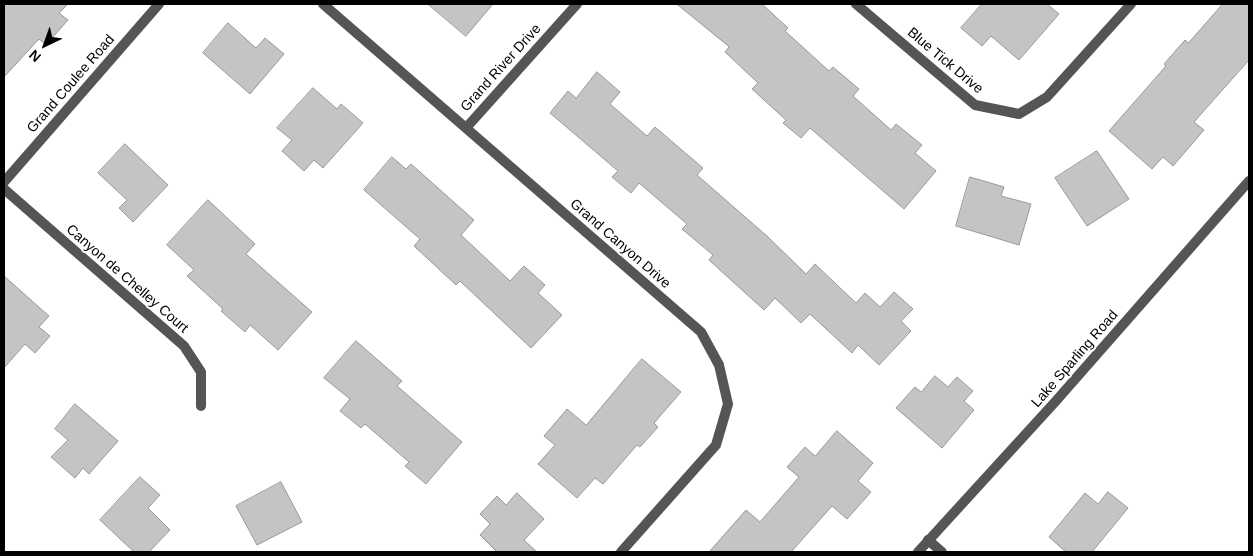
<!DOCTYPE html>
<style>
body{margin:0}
#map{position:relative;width:1253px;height:556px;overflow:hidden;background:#fff;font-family:Helvetica,sans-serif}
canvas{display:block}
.frame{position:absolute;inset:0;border:5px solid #000;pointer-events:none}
.north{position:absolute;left:20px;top:20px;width:50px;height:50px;-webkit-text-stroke:4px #fff;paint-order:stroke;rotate:222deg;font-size:14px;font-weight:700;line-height:20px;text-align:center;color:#000}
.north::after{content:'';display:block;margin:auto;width:18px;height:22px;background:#000;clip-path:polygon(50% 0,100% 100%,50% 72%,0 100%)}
</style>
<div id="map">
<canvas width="1253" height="556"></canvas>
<div class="frame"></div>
<div class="north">N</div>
</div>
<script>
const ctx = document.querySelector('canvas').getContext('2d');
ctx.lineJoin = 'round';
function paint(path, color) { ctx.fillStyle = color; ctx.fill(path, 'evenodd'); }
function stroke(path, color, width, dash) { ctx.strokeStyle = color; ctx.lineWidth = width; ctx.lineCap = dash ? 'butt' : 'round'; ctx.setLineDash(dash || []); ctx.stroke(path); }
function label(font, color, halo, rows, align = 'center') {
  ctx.font = font + ' Helvetica,sans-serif'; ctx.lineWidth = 4; ctx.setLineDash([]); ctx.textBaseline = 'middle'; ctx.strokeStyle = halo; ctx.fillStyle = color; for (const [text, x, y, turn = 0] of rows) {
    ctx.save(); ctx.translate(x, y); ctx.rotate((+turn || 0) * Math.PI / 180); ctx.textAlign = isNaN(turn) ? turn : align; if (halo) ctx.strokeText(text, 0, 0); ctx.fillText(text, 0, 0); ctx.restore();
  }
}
const building = new Path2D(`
 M4,4h64l-9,9 9,7 -22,25 -7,-6 -35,38z
 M428,4h65l-27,32z
 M677,4h85l26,24 -3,3 44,40 4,-4 26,22 -6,7 38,34 5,-6 26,21 -7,8 21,18 -32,38 -94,-81 -9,10 -18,-15 3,-3 -34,-31 6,-6 -33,-31 4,-5z
 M982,4h65l12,10 -40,46 -28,-24 -9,10 -21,-18z
 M1223,4h26v56l-55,62 10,8 -31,36 -10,-9 -11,12 -43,-38 57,-65 -2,-2 21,-24 3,3z
 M228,23l28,25 9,-10 19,16 -34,40 -47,-41z
 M597,72l23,20 -10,12 37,32 8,-9 48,41 -6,7 70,61 39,38 9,-10 41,39 9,-10 15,14 14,-15 19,17 -12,12 10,10 -32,34 -21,-20 -6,8 -42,-39 -9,9 -26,-25 -11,12 -55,-50 4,-5 -31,-26 5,-5 -48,-41 -8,10 -19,-16 6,-6 -68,-58 18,-22 8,7z
 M313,88l24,21 4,-5 22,19 -40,45 -9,-8 -10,11 -22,-20 10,-11 -15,-12z
 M125,144l43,41 -35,37 -14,-14 8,-8 -29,-27z
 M1097,151l32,48 -42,27 -32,-48z
 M392,157l14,12 5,-5 63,56 -13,15 49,46 14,-15 21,19 -7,8 24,22 -31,33 -71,-67 -4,4 -42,-39 6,-7 -56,-49z
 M970,177l34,10 -3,9 30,8 -12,41 -63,-19z
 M208,200l47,44 -9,10 66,58 -34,38 -28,-25 -5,7 -24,-21 2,-2 -36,-33 7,-6 -27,-25z
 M4,276l45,40 -10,11 11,9 -15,17 -10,-9 -21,24z
 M356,341l46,40 -5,5 65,56 -36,42 -21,-18 4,-4 -44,-38 -4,4 -21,-17 10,-12 -26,-21z
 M642,359l39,33 -27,31 4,4 -18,20 -3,-2 -34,39 -8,-6 -18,20 -39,-34 17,-19 -11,-9 23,-27 19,16z
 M935,376l13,11 9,-10 16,14 -9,10 10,9 -32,38 -46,-40 19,-21 6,5z
 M75,404l43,37 -29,33 -6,-6 -8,10 -24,-21 17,-17 -13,-11z
 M837,431l36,32 -15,18 13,11 -24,27 -15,-13 -41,46h-82l37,-42 14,12 39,-45 -12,-10 18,-20 10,9z
 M140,477l20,18 -12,13 22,22 -21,22h-15l-34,-32z
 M281,482l21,40 -45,23 -21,-39z
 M1108,492l20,16 -36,44h-26l-17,-15 36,-44 13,11z
 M517,493l27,26 -20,21 13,12h-40l-17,-17 10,-11 -10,-10 17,-18 9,9z`);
const minor = new Path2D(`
 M323,4l378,328 18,33 9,39 -12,41 -95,107
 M856,4l119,101 44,9 28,-17 84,-93
 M466,128l111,-124
 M4,182l155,-178
 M4,189l180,157 17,26v34
 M928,540l14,12`);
const tertiary = new Path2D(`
 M918,552l137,-150 194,-221`);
const streetNames = [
 ["Blue Tick Drive",945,61,40],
 ["Grand River Drive",501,68,-48],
 ["Grand Coulee Road",71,84,-49],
 ["Grand Canyon Drive",620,244,41],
 ["Canyon de Chelley Court",127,279,41],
 ["Lake Sparling Road",1075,359,-49]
];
paint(building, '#c4c4c4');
stroke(building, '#999', 1);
stroke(minor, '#555', 10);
stroke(tertiary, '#555', 10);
label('14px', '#000', '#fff', streetNames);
</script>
